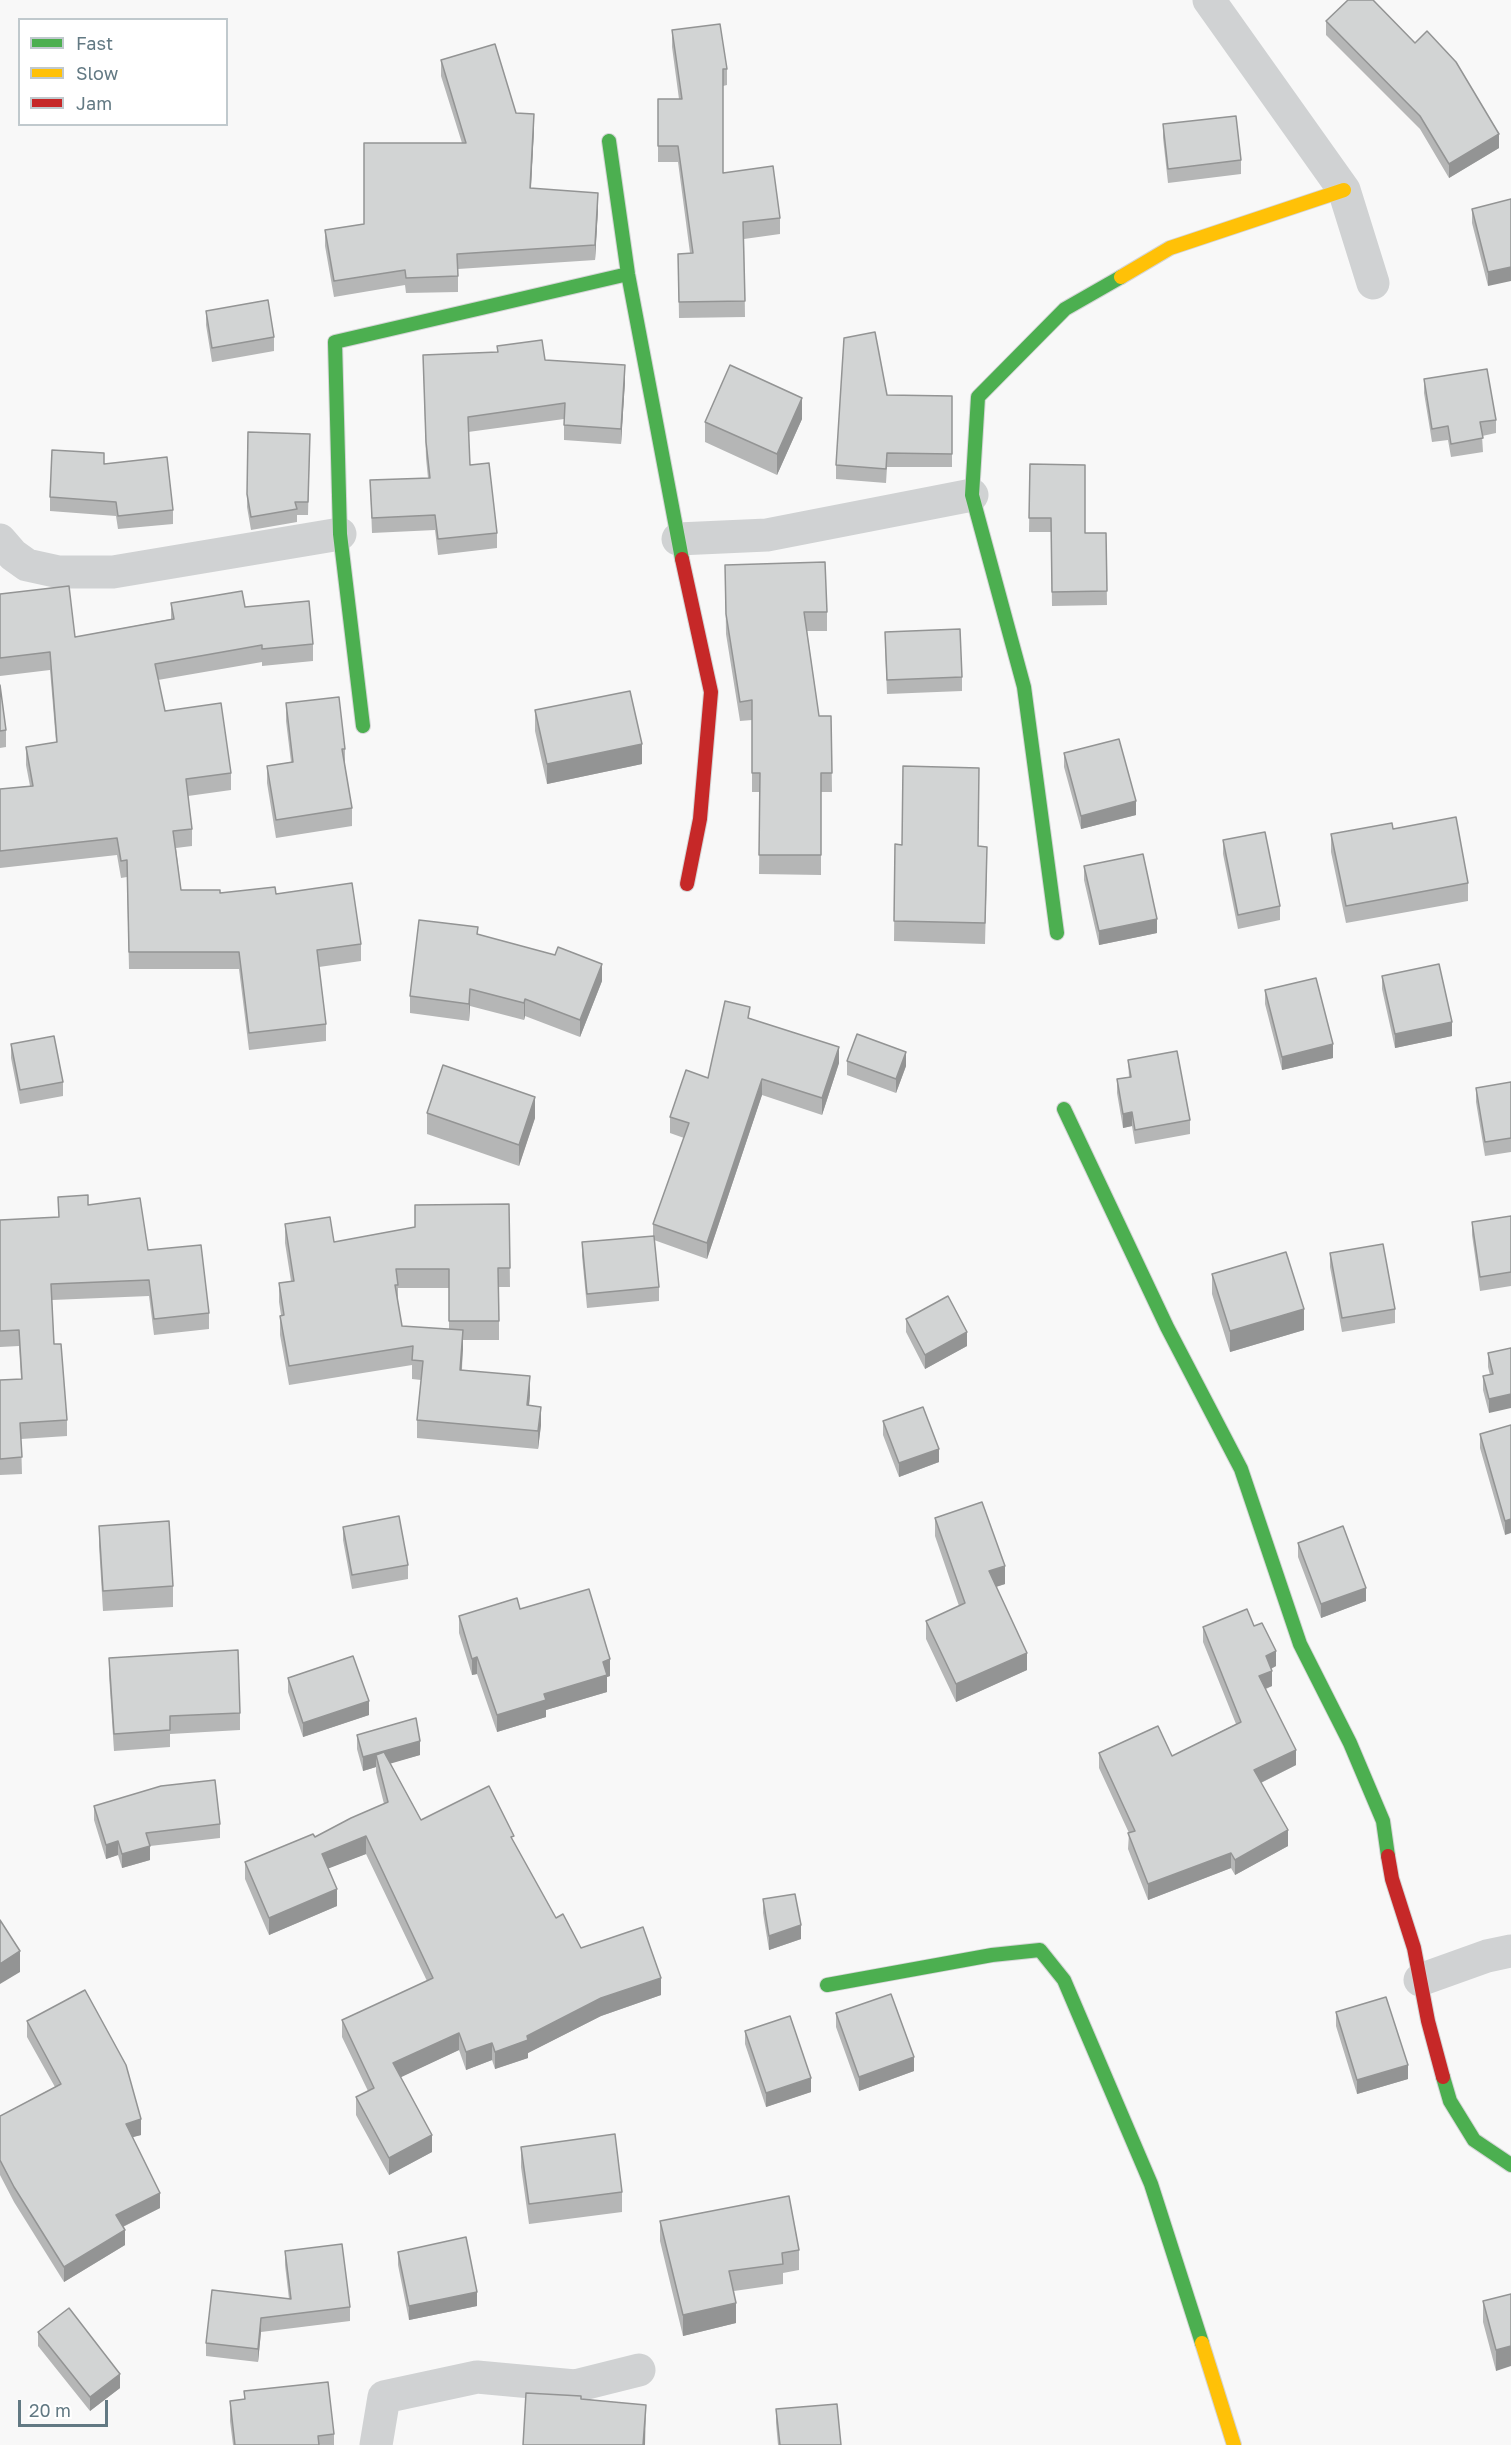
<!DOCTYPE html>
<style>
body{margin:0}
#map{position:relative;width:1511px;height:2445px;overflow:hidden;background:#f8f8f8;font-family:"Golos Text",sans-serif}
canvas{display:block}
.legend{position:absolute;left:18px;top:18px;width:210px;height:108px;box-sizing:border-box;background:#fff;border:2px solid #c0c9cd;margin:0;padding:8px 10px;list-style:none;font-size:18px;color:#627983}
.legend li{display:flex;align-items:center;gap:12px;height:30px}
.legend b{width:30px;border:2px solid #c0c9cd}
.scale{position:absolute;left:18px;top:2400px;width:90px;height:27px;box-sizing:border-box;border:3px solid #627983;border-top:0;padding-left:8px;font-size:18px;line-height:21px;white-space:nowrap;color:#627983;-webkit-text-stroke:4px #fff;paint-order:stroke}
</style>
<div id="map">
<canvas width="1511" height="2445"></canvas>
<ul class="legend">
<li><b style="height:8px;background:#4caf50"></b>Fast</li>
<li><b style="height:8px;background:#ffc107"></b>Slow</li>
<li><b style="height:8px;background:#c62828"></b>Jam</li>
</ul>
<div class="scale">20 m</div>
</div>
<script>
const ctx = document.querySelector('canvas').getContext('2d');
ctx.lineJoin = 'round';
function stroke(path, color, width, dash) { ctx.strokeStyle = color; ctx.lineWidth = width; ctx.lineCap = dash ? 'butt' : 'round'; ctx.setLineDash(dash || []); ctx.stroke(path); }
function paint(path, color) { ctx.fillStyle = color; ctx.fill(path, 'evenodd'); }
const street = new Path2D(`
 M1209,0l135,190 29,93
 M678,539l89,-4 205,-40
 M0,540l13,15 14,10 32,7h54l227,-38
 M1420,1980l67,-24 24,-5
 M376,2445l8,-48 93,-20 98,9 64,-16`);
const fast = new Path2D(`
 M609,141l19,133 54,285
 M363,726l-23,-192 -5,-192 293,-68
 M1057,933l-33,-246 -52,-192 6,-98 87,-88 56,-32
 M1064,1109l103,218 74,142 59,175 50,99 33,78 5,35
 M827,1985l165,-30 48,-5 24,30 87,204 51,159
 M1443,2077l7,24 24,39 37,25`);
const slow = new Path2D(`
 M1121,277l49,-29 174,-58
 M1202,2343l32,102`);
const jam = new Path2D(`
 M682,559l29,133 -11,127 -13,65
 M1388,1856l4,23 22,69 14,73 15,56`);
const wall = new Path2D(`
 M1326,21l173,127 -50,30 -29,-49 -94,-94z
 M672,30l55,39v16l-4,1v87l57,45v16l-36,5 1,78 -66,1 -1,-64 12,-1 -12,-91h-20v-63h21l-7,-52z
 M441,60l75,53 18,16 -3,60 67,20 -3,51 -137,9v23l-52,1 -1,-8 -71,12 -9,-51v-16l39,-6 98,-81 -21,-67z
 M1163,124l78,36v14l-73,9 -5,-45z
 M1511,199l-23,87 -16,-63v-14z
 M206,311l68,26v14l-62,11 -6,-37z
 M497,346l48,14 80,21 -4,63 -57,-4v-21l-96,13 2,33 27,68v15l-59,7 -3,-25 -63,3 -2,-53 58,-2 -2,-20 -3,-103 74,-2z
 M1424,379l72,41v13l-14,3 1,16 -32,5 -3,-17 -16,2 -8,-49z
 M887,395l65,1v71h-65l-1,16 -50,-4v-14z
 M802,419l-25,56 -72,-33v-20z
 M248,432l62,2 -2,81h-11v7l-46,8 -4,-23z
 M104,464l69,46v14l-55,5 -2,-13 -66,-5v-14z
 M1030,464l55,69h21l1,72 -55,1 -1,-74h-22z
 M725,565l102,47v19h-20l12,85h12l1,76h-11v83l-62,-1 1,-82h-8v-72l-12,1 -14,-87z
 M0,594l75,43 96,-18v-16l74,4 68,37v17l-51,5v-4l-104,18 7,31 66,62v17l-43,6 4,33v17l-16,2 5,42 39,3 56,1 85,50v17l-42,6 7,57v17l-77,9 -10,-81h-110l-2,-92 -6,1 -4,-23 -117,13v-79l30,-3 -4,-21v-18l30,-5 -6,-72 -50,6z
 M885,645l77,32v14l-75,3z
 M0,685l6,45v17l-6,1z
 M286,703l59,46v17l7,42v18l-76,12 -9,-55v-17l24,-4 -5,-41z
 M535,710l107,54 -95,20 -12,-53z
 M1064,753l72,62 -55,14 -17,-62z
 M1393,829l75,54v18l-122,22 -15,-71v-18z
 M1223,840l57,66v14l-42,9 -15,-75z
 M895,844l83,2 9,21 -2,77 -91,-3z
 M1084,866l73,67 -58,12 -15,-65z
 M478,935l124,46 -22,56 -55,-21 -1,4 -54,-14 -1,15 -59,-8v-17z
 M1382,976l70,60 -57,12 -13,-59z
 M1265,990l68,68 -51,12 -17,-66z
 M750,1018l89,45 -17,52 -60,-20 -55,164 -53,-19 5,47v14l-72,7 -5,-52v-14l71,-6v-12l31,-86 -14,-5v-16l38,-39z
 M11,1044l52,38v14l-43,8 -9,-46z
 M1128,1060l62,60v14l-55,10 -3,-18 -9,2 -6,-35v-14l12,-2z
 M847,1061l59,5 -10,27 -49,-18z
 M1511,1082v70l-26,4 -9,-54v-14z
 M427,1113l108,5 -16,48 -92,-32z
 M58,1197l30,8 60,45 61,63v16l-55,6 -5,-39 -97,4 2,44 13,76v16l-46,3 1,35 -22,1v-95l21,-1 -2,-33 -19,1v-127l59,-3z
 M509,1204l1,83h-11v53h-36l-1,30 68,25 -1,10 12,20 -3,24 -121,-11v-18l4,-40 -9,-1v-14l-123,20 -9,-50v-19l1,-1 -2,-13v-19l12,-2 -6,-38v-19l49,18 81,-15zM398,1288h51v41l-47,-3 -4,-22z
 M1511,1216v70l-31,5 -8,-56v-13z
 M1330,1253l65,56v14l-53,9 -12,-65z
 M1212,1274l92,56 -74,22 -18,-58z
 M906,1319l61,27 -42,23 -19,-37z
 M1511,1348l-22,65 -6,-23v-14l7,-1 -2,-8v-14z
 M883,1421l56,41 -40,15 -16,-42z
 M1511,1425l-6,110 -25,-87v-14z
 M935,1518l70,66 -9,3 31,83 -71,32 -30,-63v-18l33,-15 -24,-70z
 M99,1526l74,60v21l-70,4 -4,-65z
 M343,1527l65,38v14l-56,10 -9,-49z
 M1298,1543l68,58 -45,17 -23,-61z
 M520,1609l90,67 -3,1v15l-61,18v7l-49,15 -20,-58 -5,1 -13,-42v-17z
 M1254,1626l22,40 -5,3 1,17 -6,3 30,76 -35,18 27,63 -53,29 -4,-7 -83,32 -20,-51 1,-16 -30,-65v-15l73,3 64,-32 -33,-82v-15z
 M109,1658l131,55v17l-70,4v13l-56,4 -5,-76z
 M288,1678l81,37 -66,22 -15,-45z
 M357,1735l63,20 -30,8 31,57 93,24 42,74 25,30 80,47 -60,21 -73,37v5l-33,11 -3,-9 -26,10 -7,-20 -59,27 32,75 -43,23 -33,-60v-18l12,-6 -26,-54v-17l85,-39 -61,-127 -38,14 9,38 -68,29 -24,-56v-17l70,-25 69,-33 -8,-32v-5l-13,4 -6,-22z
 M94,1806l126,18v14l-70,8v14l-28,8 -4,-13 -12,4 -12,-39z
 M763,1899l38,40 -32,11 -6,-37z
 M1336,2012l72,67 -51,15 -21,-68z
 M836,2013l78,58 -55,20 -23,-64z
 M27,2021l114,114 -9,2 28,71 -37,19 2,18 -61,37 -50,-80 -14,-27v-59l55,-29 -28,-50z
 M745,2031l66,61 -45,15 -21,-63z
 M521,2147l101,45v20l-93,12 -8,-57z
 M660,2221l139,29v20l-16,3v11l-49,7 2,32 -53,13 -23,-95z
 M285,2251l65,56v14l-89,11 -3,30 -52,-6v-13l83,-44 -4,-34z
 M398,2252l79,54 -68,14 -11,-55z
 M1511,2294l-15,77 -13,-49v-21z
 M38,2332l82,56 -30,23 -52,-65z
 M244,2391l90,43v11h-101l-3,-24v-20l14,-2z
 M776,2409l65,36h-63l-2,-22z`);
const shadedWall = new Path2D(`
 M534,114v15l-4,75v-16z
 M1499,134v14l-50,30v-14z
 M598,193v16l-3,51v-15z
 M1511,267v14l-23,5v-14z
 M625,365v16l-4,63v-15z
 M802,398v21l-25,56v-21z
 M642,744v20l-95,20v-20z
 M1136,801v14l-55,14v-13z
 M1157,919v14l-58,12v-14z
 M602,964v17l-22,56v-17z
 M470,989v17l-1,15v-17z
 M525,999v17l-1,4v-17z
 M1452,1022v14l-57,12v-14z
 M1333,1044v14l-51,12v-13z
 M839,1047v16l-17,52v-17z
 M906,1052v14l-10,27v-14z
 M762,1079v16l-55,164v-16z
 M535,1097v21l-16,48v-21z
 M1132,1112v14l-9,2v-14z
 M1304,1309v21l-74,22v-21z
 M463,1330v19l-3,40v-19z
 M967,1332v14l-42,23v-14z
 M530,1376v19l-3,29v-19z
 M1511,1394v14l-22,5v-14z
 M541,1407v18l-3,24v-18z
 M939,1449v13l-40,15v-14z
 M1511,1519v14l-6,2v-14z
 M1005,1566v18l-16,5v-18z
 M1366,1588v13l-45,17v-14z
 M1276,1651v15l-10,5v-15z
 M1027,1653v17l-71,32v-18z
 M477,1657v17l-5,1v-16z
 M610,1659v17l-3,1v15l-61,18v7l-49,15v-17l47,-21 59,-32z
 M1272,1671v15l-13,5v-15z
 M369,1701v14l-66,22v-14z
 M420,1741v14l-41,12 -3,-12v12l-13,4v-14z
 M1296,1750v15l-42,21v-16z
 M1288,1830v16l-53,29v-15z
 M366,1836v18l-44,17v-17z
 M118,1841v14l-12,4v-14z
 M150,1846v14l-28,8v-14z
 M1231,1853v15l-83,32v-16z
 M337,1889v17l-68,29v-17z
 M801,1925v14l-32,11v-14z
 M20,1951v21l-20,12v-20z
 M661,1978v17l-60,21 -73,37v5l-33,11v-17l106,-54z
 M459,2033v17l-66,31v-18z
 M492,2043v17l-26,10v-18z
 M914,2057v14l-55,20v-14z
 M1408,2065v14l-51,15v-14z
 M811,2078v14l-45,15v-14z
 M141,2119v16l-15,4v-15z
 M432,2135v17l-43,23v-17z
 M160,2193v15l-44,22v-15z
 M125,2230v15l-61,37v-15z
 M477,2292v14l-68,14v-14z
 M736,2303v20l-53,13v-21z
 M261,2318v14l-3,30v-13z
 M1511,2346v20l-15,5v-21z
 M120,2374v14l-30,23v-14z
 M646,2405l-1,40h-2z`);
const building = new Path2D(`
 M1348,0h25l42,43 12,-12 29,31 43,72 -50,30 -29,-48 -94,-95z
 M720,24l7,45h-4v104l50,-7 7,52 -37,4 2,79 -66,1 -1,-48 15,-1 -15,-107h-20v-47h24l-10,-69z
 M495,44l21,69 18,1 -4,74 68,5 -3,52 -138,9 1,22 -52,2 -1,-8 -71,11 -9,-51 39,-6v-81h102l-25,-83z
 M1236,116l5,44 -73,9 -5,-45z
 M1511,199v68l-23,5 -16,-63z
 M268,300l6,37 -62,11 -6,-37z
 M875,332l12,63 65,1v58l-65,-1 -1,16 -50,-4 8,-127z
 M542,340l3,20 80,5 -4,64 -57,-4 1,-22 -97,14 2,48 19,-2 8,70 -59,6 -3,-24 -63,3 -2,-38 60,-2 -4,-36 -3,-87 75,-3 -1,-6z
 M730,365l72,33 -25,56 -72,-32z
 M1487,369l9,51 -16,2 3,16 -32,6 -3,-18 -16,3 -8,-50z
 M248,432l62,2 -2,68h-13l2,7 -46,8 -4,-23z
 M52,450l52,3v11l63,-7 6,53 -55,6 -2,-14 -66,-5z
 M1030,464l55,1v68h21l1,58 -55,1 -1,-74h-22z
 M825,562l2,50h-23l15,104h12l1,57h-11v82h-62l1,-82h-8v-73l-12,2 -14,-88 -1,-49z
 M69,586l6,51 99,-18 -3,-16 71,-12 3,16 64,-6 4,43 -51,5v-4l-107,19 10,47 56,-8 10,70 -45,6 6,50 -19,2 8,59h39v3l55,-6 1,7 76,-11 9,61 -44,6 9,74 -77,9 -10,-81h-110l-2,-92 -6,1 -4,-23 -117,13v-62l33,-3 -7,-39 31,-5 -7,-90 -50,6v-64z
 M960,629l2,48 -75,3 -2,-48z
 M0,685l6,45 -6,1z
 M630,691l12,53 -95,20 -12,-54z
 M339,697l6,52h-3l10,59 -76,12 -9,-54 26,-4 -7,-59z
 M1119,739l17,62 -55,15 -17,-63z
 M903,766l76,2 -1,78 9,1 -2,76 -91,-2 1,-77 7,1z
 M1456,817l12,66 -122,23 -15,-72 61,-11 1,6z
 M1265,832l15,74 -42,9 -15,-75z
 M1143,854l14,65 -58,12 -15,-65z
 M419,920l59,7 -1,7 78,21 3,-8 44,17 -22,56 -55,-21 -1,4 -54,-14 -1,15 -59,-8z
 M1439,964l13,58 -57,12 -13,-58z
 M1316,978l17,66 -51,13 -17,-67z
 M725,1001l25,6 -2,11 91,29 -17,51 -60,-19 -55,164 -54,-19 36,-101 -19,-6 16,-47 22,8z
 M857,1034l49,18 -10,27 -49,-18z
 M54,1036l9,46 -43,8 -9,-46z
 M1177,1051l13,69 -55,10 -3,-18 -9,2 -6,-35 14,-2 -3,-17z
 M443,1065l92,32 -16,48 -92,-32z
 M1511,1082v56l-26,4 -9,-54z
 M88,1195v10l52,-7 8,52 53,-5 8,68 -55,6 -5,-39 -98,4 3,60h7l6,76 -47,3 2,34 -22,2v-79l22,-1 -3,-49 -19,1v-111l59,-3 -1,-20z
 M509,1204l1,64h-12l1,53h-50v-52h-53l2,16h-3l7,41 61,4 -3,40 70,6 -3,29 14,2 -3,24 -121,-11 6,-59 -11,-1 1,-14 -124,20 -9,-50 4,-1 -5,-32 15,-2 -9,-57 45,-7 4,25 81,-15v-22z
 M1511,1216v56l-31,5 -8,-55z
 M654,1236l5,51 -72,7 -5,-52z
 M1383,1244l12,65 -53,9 -12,-65z
 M1286,1252l18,57 -74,22 -18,-57z
 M948,1296l19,36 -42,23 -19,-36z
 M1511,1348v46l-22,5 -6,-23 10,-2 -5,-21z
 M923,1407l16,42 -40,14 -16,-42z
 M1511,1425v94l-6,2 -25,-87z
 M982,1502l23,64 -16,5 38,82 -71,31 -30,-63 39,-18 -30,-85z
 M399,1516l9,49 -56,10 -9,-48z
 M169,1521l4,65 -70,5 -4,-65z
 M1343,1526l23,62 -45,16 -23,-61z
 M589,1589l21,70 -7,3 4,13 -63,19 2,6 -49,15 -20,-58 -5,2 -13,-43 58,-18 3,11z
 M1247,1609l7,17 8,-3 14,28 -10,5 6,15 -13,5 37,74 -42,20 34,60 -53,30 -4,-7 -83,31 -20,-51 7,-2 -36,-78 59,-27 14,30 69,-34 -38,-95z
 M238,1650l2,63 -70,3v14l-56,4 -5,-76z
 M353,1656l16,45 -66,22 -15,-45z
 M416,1718l4,23 -57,16 -6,-22z
 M384,1752l37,68 68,-34 25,50 -3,1 45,81 7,-4 18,34 62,-21 18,51 -60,20 -74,38 1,4 -33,12 -3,-9 -26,9 -7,-19 -66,30 39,72 -43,23 -33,-61 18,-9 -32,-68 91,-42 -67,-142 -44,18 15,35 -68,29 -24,-56 68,-28 2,3 36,-19 37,-16 -12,-47z
 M215,1780l5,44 -74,9 4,13 -28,8 -4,-13 -12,4 -12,-39 67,-20z
 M795,1894l6,31 -32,11 -6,-37z
 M0,1920l20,31 -20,13z
 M85,1990l41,75 15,54 -15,5 34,69 -44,22 9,15 -61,37 -50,-80 -14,-27v-44l61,-32 -34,-63z
 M891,1994l23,63 -55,20 -23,-64z
 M1386,1997l22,68 -51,15 -21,-68z
 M790,2016l21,62 -45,15 -21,-62z
 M615,2134l7,58 -93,12 -8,-57z
 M789,2196l10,54 -17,3 1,11 -54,7 7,32 -53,12 -23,-94z
 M466,2237l11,55 -68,14 -11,-54z
 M342,2244l8,63 -89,11 -3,31 -52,-6 6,-53 79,9 -6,-48z
 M1511,2294v52l-15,4 -13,-49z
 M69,2308l51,66 -30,23 -52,-65z
 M328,2382l6,52 -16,2 1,9h-84l-5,-44 15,-2 -1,-8z
 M526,2393l55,3v3l65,6 -3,40h-120z
 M837,2404l4,41h-61l-4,-36z`);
stroke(fast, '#d4d5d6', 16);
stroke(slow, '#d4d5d6', 16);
stroke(jam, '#d4d5d6', 16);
stroke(street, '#d0d2d3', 33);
stroke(fast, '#4caf50', 14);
stroke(slow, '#ffc107', 14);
stroke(jam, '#c62828', 14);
paint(wall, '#b5b6b6');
paint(shadedWall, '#939494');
paint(building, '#d2d4d4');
stroke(building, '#939494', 1.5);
</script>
